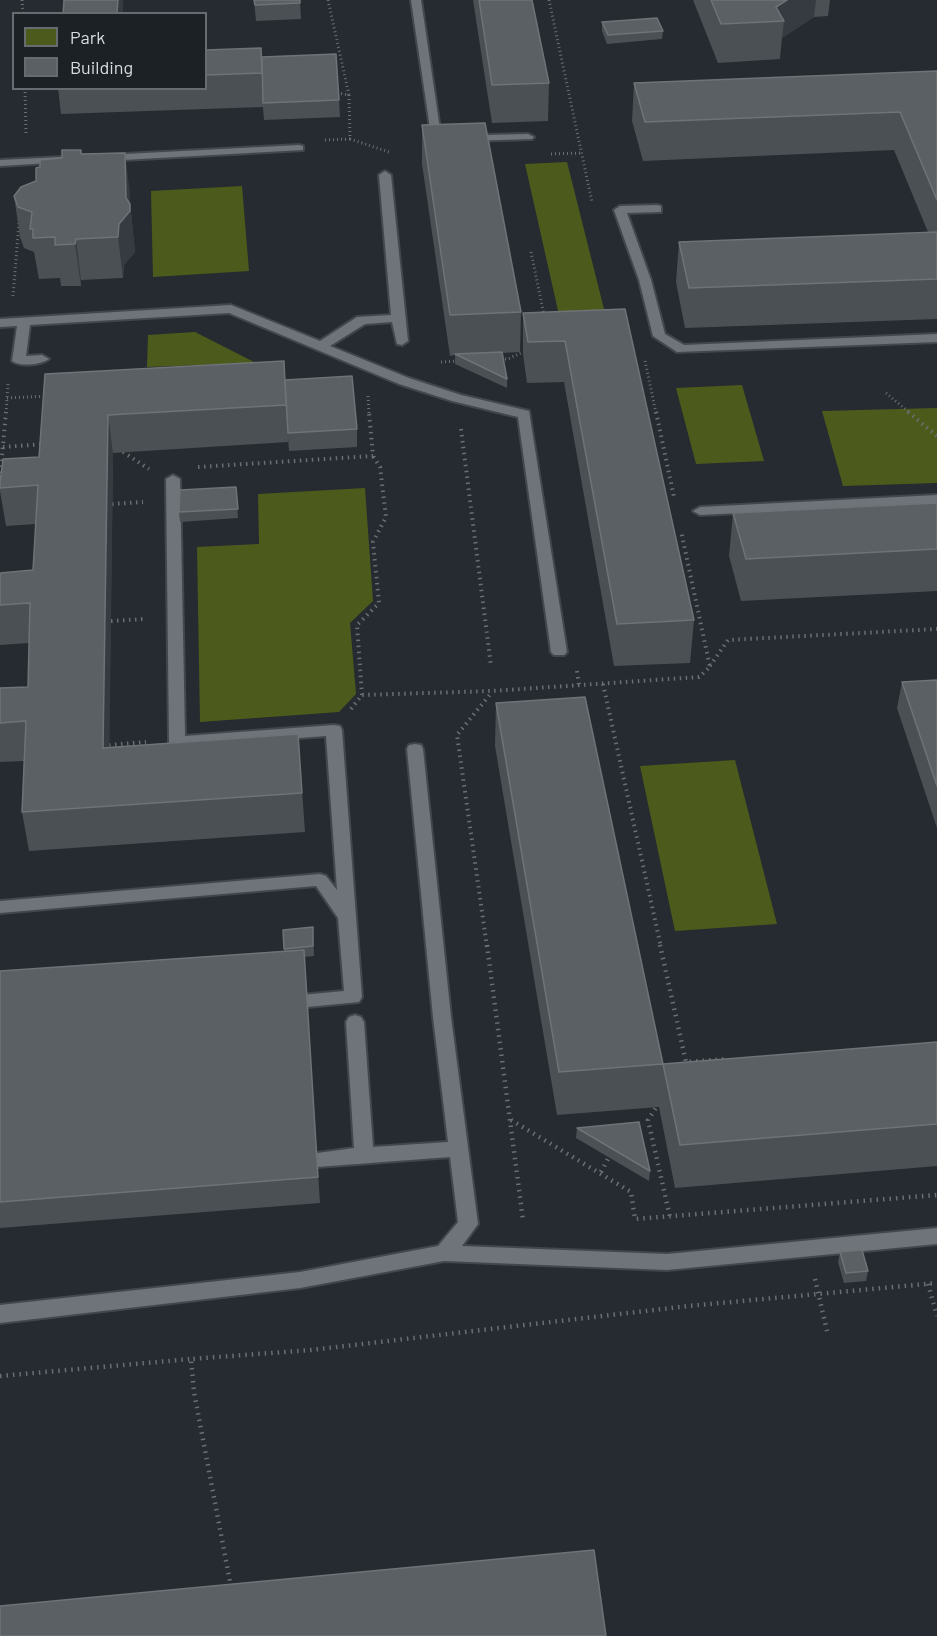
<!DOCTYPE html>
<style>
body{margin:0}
#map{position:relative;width:937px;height:1636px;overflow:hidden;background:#252b30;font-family:Barlow,sans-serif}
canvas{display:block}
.legend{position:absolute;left:12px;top:12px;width:195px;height:78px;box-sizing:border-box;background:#1c2126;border:2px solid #676c70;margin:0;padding:8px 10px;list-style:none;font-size:18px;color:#d8dcdf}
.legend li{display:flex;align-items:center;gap:12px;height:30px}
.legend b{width:30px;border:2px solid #676c70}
</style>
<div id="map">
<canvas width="937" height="1636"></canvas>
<ul class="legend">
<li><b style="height:16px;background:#4c5b1b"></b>Park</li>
<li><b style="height:16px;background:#5a6064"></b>Building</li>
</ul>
</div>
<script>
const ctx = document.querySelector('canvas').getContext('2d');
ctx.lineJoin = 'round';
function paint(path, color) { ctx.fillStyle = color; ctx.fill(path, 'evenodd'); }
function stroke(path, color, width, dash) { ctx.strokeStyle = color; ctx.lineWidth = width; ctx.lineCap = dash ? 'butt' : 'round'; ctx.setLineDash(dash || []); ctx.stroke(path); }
const green = new Path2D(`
 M567,162l38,151 -46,2 -34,-151z
 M242,186l7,85 -96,6 -2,-86z
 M195,332l61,31 -109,4 1,-32z
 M742,385l22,76 -68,3 -20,-76z
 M937,408v75l-94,3 -21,-75z
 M365,488l8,113 -23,22 6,71 -17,18 -139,10 -3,-175 62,-3 -1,-50z
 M735,760l42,164 -102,7 -35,-165z`);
const pathFar2 = new Path2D(`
 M22,0l1,14
 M328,0l21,95
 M549,0l43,202
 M25,88l1,47
 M350,139l39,13
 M325,140l25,-1 -1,-44 -11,-2
 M551,154l30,-1
 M531,252l13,63
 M13,296l6,-73
 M501,359h7l17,-8
 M645,361l11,52
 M441,362l17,-1
 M886,393l24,20
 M368,396l1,17
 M7,398l41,-2
 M6,413l2,-29`);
const pathFar1 = new Path2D(`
 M656,412l18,85
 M908,412l29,24
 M461,429l30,237
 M3,447l41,-3
 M123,452l26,17
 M198,467l175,-11 -4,-44
 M0,479l6,-67
 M112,504l31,-2
 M111,621l32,-2
 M710,666l18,-26 209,-11
 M577,671l2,14
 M603,684l58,263
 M362,695l-5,-70 22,-22 -6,-61 13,-25 -6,-50 -7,-11
 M351,709l11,-14 130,-4 207,-14 11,-10 -29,-136
 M109,745l37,-3
 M487,947l-30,-212 35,-43`);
const path = new Path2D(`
 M487,945l36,275
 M660,945l26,117 42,-3
 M659,1103l-11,17 22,97
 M511,1120l120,72 4,27 302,-24
 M601,1172l8,-15
 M815,1279l12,52
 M928,1284l9,32
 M0,1376l191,-17
 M231,1587l-37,-195 -3,-33 120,-9 377,-44 249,-23`);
const service = new Path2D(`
 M411,0h10l20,136 87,-2 6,3 -2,2 -100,3z
 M299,145l4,1v4l-198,11 -6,-3 6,-3z
 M62,157l6,3 -2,2 -66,4v-6z
 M385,171l6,4 17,166 -6,4 -5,-1 -5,-22 -27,2 -35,22 79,32 52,17 68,16 38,241 -3,3h-10l-3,-3 -33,-235 -66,-16 -53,-17 -170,-71 -199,12 -4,31 16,-1 7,4c-8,6 -29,8 -37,2l5,-35 -17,1v-8l231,-14 89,36 37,-24 34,-2 -12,-140z
 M657,205l4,1v6l-34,1 24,67 14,54 19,11 253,-11v8l-260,10 -24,-16 -14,-56 -25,-70 6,-4z
 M173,475l7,4 5,257 149,-11 6,1 2,4 20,267 -3,5 -52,5 -6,-2 -3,-5 3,-5 43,-4 -6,-73 -22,-32 -316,27v-12l320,-27 6,2 11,14 -11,-154 -149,11 -6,-1 -2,-4 -3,-263z
 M937,495v8l-237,12 -7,-4 7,-4z
 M415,744l6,1 2,4 28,268 27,207 -16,22 205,8 270,-26v16l-270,26 -223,-9 -144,27 -300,35v-18l300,-33 138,-26 20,-24 -8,-65 -133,10 -7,-3 -3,-5 3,-5 44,-6 -8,-126 3,-5 6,-2 6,2 3,5 9,125 75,-5 -15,-125 -26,-268 2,-4z`);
const wall = new Path2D(`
 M254,0h46l1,19 -45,2z
 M473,0h59l17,83 -1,38 -56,2z
 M693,0h137l-2,16 -14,1 -32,21 -2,21 -62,4z
 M602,22l61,9 -1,8 -55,5 -5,-13z
 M206,50l56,17 77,33 1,17 -76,3 -1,-13 -202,7 -3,-26h148z
 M937,71v248l-252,9 -9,-46 3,-40 249,-10 -34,-82 -251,11 -11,-40 2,-38z
 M422,125l99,187 -1,40 -18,1 5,26v9l-52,-24v-9l-5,1 -28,-192z
 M81,150l1,4 43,-1 10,99 -11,13 -1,13 -42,2v6h-20l-1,-8 -21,1 -5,-27 -10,-4 -4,-11 -6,-41 22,-15 4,-14z
 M625,309l69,311 -4,43 -76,3 -50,-284 -37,1 -4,-29v-41z
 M284,361l1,19 72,49v18l-68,4 -1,-13v4l-175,11 -4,294 189,-13 7,98 -276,19 -7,-39 2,-51 -24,1v-74l28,-1 1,-44 -29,2v-72l33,-3 3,-46 -30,2 -6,-35v-8l39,-26 6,-83z
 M236,487l2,31 -58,4 -1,-10z
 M937,503v88l-196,10 -12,-45 4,-43z
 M937,680v148l-40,-120 5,-26z
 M496,703l167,361 -4,43 -102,8 -62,-369z
 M313,927l1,29 -10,1 16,246 -320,25v-257l284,-20 -1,-21z
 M937,1042v124l-262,22 -16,-81 4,-43z
 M577,1128l73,43 -1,10 -73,-43z
 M840,1252l28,19 -2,10 -22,2 -6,-21z`);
const shadedWall = new Path2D(`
 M118,0h5v14h-6z
 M787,0h29l-2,17 -32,21 2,-17 -8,-14z
 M125,153l5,40v19v-8l5,48 -11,13 -1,13 -5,-41 1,-13 7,-26z
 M76,239l5,41v6l-6,-42z
 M108,415l5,38 -4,334 -6,-39z`);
const building = new Path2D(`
 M64,0h54l-1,14h-54z
 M254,0h46v3l-45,2z
 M479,0h53l17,83 -57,2z
 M711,0h76l-11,7 8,14 -63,3z
 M657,18l6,13 -55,4 -6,-13z
 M261,48l1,25 -56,2v-25z
 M336,54l3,46 -76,3 -1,-46z
 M937,71v129l-37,-88 -255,10 -11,-39z
 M485,123l36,189 -71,3 -28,-190z
 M62,150h19v4l44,-1 1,45 4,6v7l-11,13 -1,13 -42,2 -1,5 -20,1v-8l-22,1v-9h-3l2,-17 -14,-5 -4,-11 7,-9 15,-6v-13l4,-1v-7l22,-2z
 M937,232v47l-248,9 -10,-46z
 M625,309l69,311 -77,4 -52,-283 -37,1 -5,-29z
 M502,352l5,27 -52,-25z
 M284,361l2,44 -178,10 -5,333 195,-14 4,59 -280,19 4,-91 -26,2v-35l28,-1 2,-84 -30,2v-32l33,-3 5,-85 -38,3v-5l3,-24 36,-2 6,-83z
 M352,376l5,53 -69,4 -3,-53z
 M236,487l2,22 -59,3 1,-22z
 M937,503v46l-191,10 -13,-46z
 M937,680v106l-35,-104z
 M585,697l78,367 -104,8 -63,-369z
 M313,927v19l-29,3 -1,-19z
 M304,950l14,227 -318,25v-231z
 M937,1042v82l-257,21 -17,-81z
 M639,1122l11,49 -73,-43z
 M862,1250l6,21 -22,2 -6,-21z
 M594,1550l12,86h-606v-30z`);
paint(green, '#4c5b1b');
stroke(service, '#43474c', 4);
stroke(pathFar2, '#6a6f73', 3, [1, 3]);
stroke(pathFar1, '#6a6f73', 4, [1.5, 4.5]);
stroke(path, '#6a6f73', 4.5, [1.5, 5]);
paint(service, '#6e747a');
paint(wall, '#4b5055');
paint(shadedWall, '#353b40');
paint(building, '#5a6064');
stroke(building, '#6e7377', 1.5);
</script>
